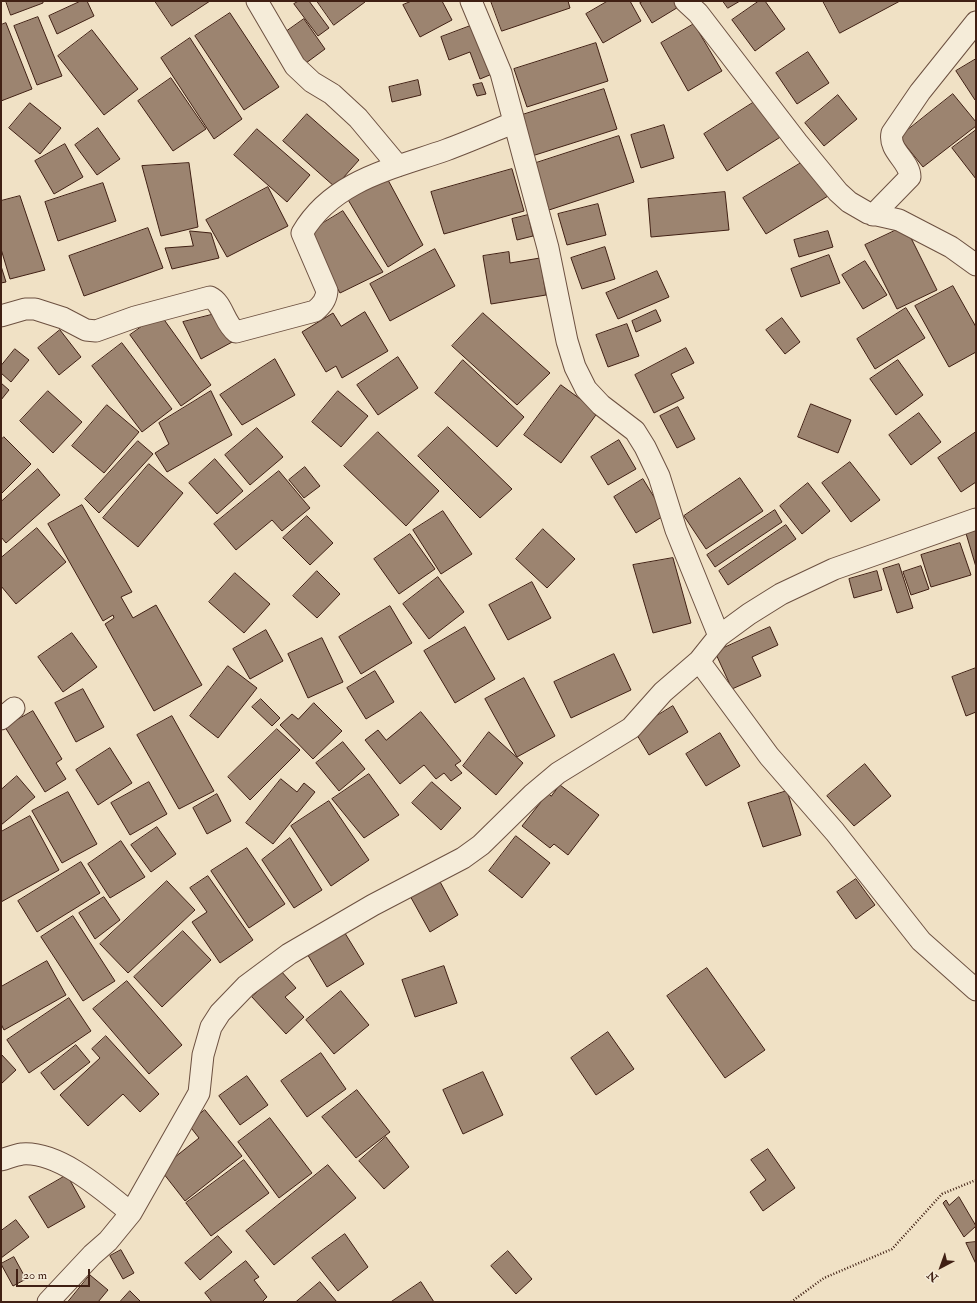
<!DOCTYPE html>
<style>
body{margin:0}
#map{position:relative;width:977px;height:1303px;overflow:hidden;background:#f0e1c5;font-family:"IM FELL Double Pica",serif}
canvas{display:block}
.frame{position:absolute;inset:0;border:2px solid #402014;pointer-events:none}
.north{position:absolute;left:921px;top:1247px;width:40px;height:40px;-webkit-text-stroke:3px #f5ecd9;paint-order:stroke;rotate:221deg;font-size:11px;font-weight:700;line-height:16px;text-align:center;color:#402014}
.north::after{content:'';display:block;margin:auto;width:14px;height:18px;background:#402014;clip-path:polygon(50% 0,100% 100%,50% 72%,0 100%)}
.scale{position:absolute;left:16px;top:1269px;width:74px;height:18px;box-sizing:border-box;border:2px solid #402014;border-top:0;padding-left:5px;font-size:12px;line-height:14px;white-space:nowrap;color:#402014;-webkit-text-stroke:3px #f5ecd9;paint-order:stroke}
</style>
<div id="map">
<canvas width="977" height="1303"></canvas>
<div class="frame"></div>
<div class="north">N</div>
<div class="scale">20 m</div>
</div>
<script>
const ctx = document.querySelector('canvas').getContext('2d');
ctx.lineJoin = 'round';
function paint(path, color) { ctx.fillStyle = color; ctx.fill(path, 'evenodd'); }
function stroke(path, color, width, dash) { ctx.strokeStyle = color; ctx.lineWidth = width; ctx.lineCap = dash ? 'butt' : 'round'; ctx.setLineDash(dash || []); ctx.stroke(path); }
const building = new Path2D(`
 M6,1h37v2l-32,12z
 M81,1h6l7,15 -37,18 -8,-18z
 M155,1h55l-38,25z
 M299,1h10l20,27 -11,8 -24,-32z
 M317,1h48v1l-31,23z
 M412,1h30l10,19 -32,17 -17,-32z
 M491,1h77l2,7 -68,23z
 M608,1h22l11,20 -38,22 -17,-29z
 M644,1h33l3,5 -28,17 -12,-20z
 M723,1h17l-12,7z
 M759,1h6l20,28 -30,22 -23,-31z
 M823,1h77l-60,32z
 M230,13l49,74 -35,23 -49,-74z
 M38,17l24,59 -25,9 -23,-59z
 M304,19l21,30 -23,17 -22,-30z
 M6,23l26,66 -31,12v-76z
 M694,24l28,47 -34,20 -27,-48z
 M473,25l19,49 -12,5 -10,-27 -21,8 -8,-23z
 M92,30l46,59 -34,26 -46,-59z
 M190,38l52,81 -28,20 -53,-81z
 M596,43l12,38 -81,26 -13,-38z
 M808,52l21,31 -32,21 -21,-31z
 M976,59v41h-1l-19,-29z
 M171,78l35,51 -33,22 -35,-50z
 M418,80l3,15 -29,7 -3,-15z
 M482,83l4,11 -9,2 -4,-11z
 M604,89l13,40 -85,27 -13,-40z
 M953,94l23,28v4l-53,41 -24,-30z
 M838,95l19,24 -33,27 -19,-23z
 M759,99l23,37 -55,35 -23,-37z
 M30,103l31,25 -21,26 -31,-26z
 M307,114l52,46 -24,27 -52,-46z
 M664,125l10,33 -33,10 -10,-33z
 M98,128l22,31 -23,16 -22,-30z
 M257,129l53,46 -23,27 -53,-47z
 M976,130v49l-24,-31z
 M619,136l15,46 -85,28 -16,-46z
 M65,144l18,33 -29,17 -19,-33z
 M806,160l22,36 -62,38 -23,-36z
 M189,163l9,64 -37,9 -19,-70z
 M512,169l12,42 -80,23 -13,-42z
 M388,180l35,65 -35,22 -41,-69z
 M103,183l13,38 -58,20 -13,-39z
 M268,187l20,39 -61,31 -21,-37z
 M725,192l4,38 -78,7 -3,-38z
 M20,196l25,74 -35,9 -9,-30v-48z
 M598,204l8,31 -39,10 -9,-31z
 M343,211l40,61 -43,21 -33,-60z
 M528,215l5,21 -16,4 -5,-21z
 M905,226l32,64 -40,19 -32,-64z
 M148,228l15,40 -79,28 -15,-40z
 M190,231l21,2 8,25 -47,11 -7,-21 28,-2z
 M828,231l5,16 -34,10 -5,-17z
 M605,247l10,32 -33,10 -11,-31z
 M435,249l20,37 -65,35 -20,-37z
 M509,252l1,11 30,-5 6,37 -55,9 -8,-48z
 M829,255l11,28 -39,14 -10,-28z
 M865,261l22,34 -24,14 -21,-34z
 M1,266l5,16 -5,1z
 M657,271l12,26 -51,22 -12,-26z
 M953,286l23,41v25l-27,15 -34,-61z
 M906,308l19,30 -50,31 -18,-30z
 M656,310l5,11 -25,11 -4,-11z
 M365,312l23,39 -46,27 -6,-12 -10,6 -24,-40 31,-19 8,13z
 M483,313l67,60 -33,32 -65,-59z
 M160,314l51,71 -30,21 -51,-71z
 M215,314l19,27 -33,18 -18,-37z
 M782,318l18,24 -15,12 -19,-24z
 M627,324l12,32 -31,11 -12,-32z
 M60,330l21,27 -22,18 -21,-27z
 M122,343l50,66 -30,23 -50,-66z
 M686,348l8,15 -23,11 13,24 -30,15 -19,-38z
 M15,349l14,11 -18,22 -10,-9v-7z
 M398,357l20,31 -40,27 -21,-30z
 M275,359l20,36 -53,30 -22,-30z
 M463,360l61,57 -27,30 -62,-54z
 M898,360l25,35 -27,20 -26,-36z
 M1,383l8,7 -8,10z
 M561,385l37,27 -37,51 -37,-28z
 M48,391l34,31 -29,31 -33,-32z
 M211,391l21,44 -65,37 -12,-19 14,-9 -10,-21z
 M338,391l30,25 -27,31 -29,-25z
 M811,404l40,16 -13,33 -40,-16z
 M107,405l32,27 -35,41 -32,-27z
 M678,407l17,32 -18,9 -17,-32z
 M919,413l22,29 -30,23 -22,-30z
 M448,427l64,62 -32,29 -62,-62z
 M257,428l26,29 -33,28 -25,-30z
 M378,432l61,59 -33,35 -62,-60z
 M976,432v50l-15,10 -23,-34z
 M4,437l27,27 -30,30v-54z
 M619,440l17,29 -28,16 -17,-28z
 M138,441l15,13 -54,59 -14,-14z
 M215,459l28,32 -26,23 -28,-31z
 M850,462l30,38 -29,22 -29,-39z
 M149,464l34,29 -45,54 -35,-29z
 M305,467l15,19 -16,12 -15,-18z
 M38,469l22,26 -54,48 -5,-6v-35z
 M279,471l31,37 -28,23 -10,-11 -36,30 -22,-26z
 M740,478l23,33 -57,38 -22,-33z
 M643,479l22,36 -29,18 -22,-36z
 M808,483l22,28 -28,23 -22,-28z
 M82,505l50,87 -11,5 12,21 23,-13 46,80 -48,26 -49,-87 9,-6 -1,-3 -10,6 -55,-97z
 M775,510l7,12 -67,45 -8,-12z
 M443,511l29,43 -31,20 -28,-44z
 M307,516l26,27 -23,22 -27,-27z
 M786,525l10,14 -68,46 -9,-14z
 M976,527v40l-11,-37z
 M37,528l29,34 -50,42 -15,-18v-28z
 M543,529l32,30 -28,29 -31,-29z
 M410,534l25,35 -36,25 -25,-35z
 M960,543l11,32 -40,12 -10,-32z
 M673,558l18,65 -38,10 -20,-68z
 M899,564l14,44 -16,5 -14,-44z
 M921,566l8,23 -18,6 -8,-23z
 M317,571l23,23 -23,24 -24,-22z
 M877,571l5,19 -28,8 -5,-19z
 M235,573l35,31 -26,29 -35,-31z
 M438,577l26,35 -35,27 -26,-35z
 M532,582l19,36 -43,22 -19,-35z
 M390,606l22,37 -51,31 -22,-37z
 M465,627l30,52 -40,24 -31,-52z
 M770,627l8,18 -26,12 9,19 -29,13 -17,-37z
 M266,630l17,31 -33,18 -17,-30z
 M72,633l25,34 -34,25 -25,-35z
 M322,638l21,44 -35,16 -20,-44z
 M614,654l17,36 -60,28 -17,-36z
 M228,666l29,22 -39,50 -28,-22z
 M976,668v44l-10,4 -14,-39z
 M375,671l19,31 -28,17 -19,-31z
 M524,678l31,58 -38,21 -32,-58z
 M83,689l21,38 -28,15 -21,-39z
 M261,699l19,19 -8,8 -20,-19z
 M314,703l28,28 -29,28 -33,-34 12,-11 6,5z
 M673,706l15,26 -39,23 -15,-25z
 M33,711l29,48 -6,4 10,16 -21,13 -40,-65z
 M421,712l40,49 -6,4 7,8 -11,8 -7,-8 -8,6 -12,-14 -24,19 -35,-44 13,-10 8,10z
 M172,716l42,75 -35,18 -42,-74z
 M277,729l23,21 -50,50 -22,-23z
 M489,732l34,31 -27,32 -33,-29z
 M720,733l20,33 -34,20 -20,-32z
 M343,742l22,27 -26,22 -23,-28z
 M110,748l22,35 -34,22 -22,-35z
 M865,764l26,32 -37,30 -27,-30z
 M369,774l30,41 -35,23 -32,-39z
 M17,776l18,21 -34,28v-35z
 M281,779l16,13 7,-9 11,9 -42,52 -27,-21z
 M149,782l18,32 -37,21 -19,-32z
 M432,782l29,26 -20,22 -29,-27z
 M560,785l39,30 -31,40 -14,-11 -4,4 -28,-22 26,-33 3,3z
 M787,791l14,44 -38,12 -15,-44z
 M68,792l29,52 -35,19 -30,-52z
 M217,794l14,27 -24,13 -14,-26z
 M329,801l40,59 -38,26 -40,-60z
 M30,816l29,54 -58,32v-70z
 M157,827l19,27 -25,18 -20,-27z
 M516,836l34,27 -28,35 -33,-27z
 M290,838l32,52 -28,18 -32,-48z
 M121,841l24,36 -35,21 -22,-34z
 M247,848l38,56 -36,24 -38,-57z
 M81,862l19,31 -63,39 -19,-31z
 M208,876l45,64 -33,23 -28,-41 15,-10 -17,-24z
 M438,878l20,37 -28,17 -21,-38z
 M856,879l19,26 -19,14 -19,-27z
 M167,881l28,29 -67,63 -28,-29z
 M104,897l16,23 -25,19 -16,-26z
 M73,916l42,65 -32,20 -42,-64z
 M343,930l21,34 -37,23 -21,-35z
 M183,931l28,29 -49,47 -28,-30z
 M47,961l19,34 -62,35 -3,-6v-37z
 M444,966l13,37 -42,14 -13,-37z
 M707,968l58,82 -40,28 -58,-82z
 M281,971l15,17 -11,9 19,20 -18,17 -34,-37z
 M127,981l55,64 -33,29 -56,-65z
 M341,991l28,34 -35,29 -28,-34z
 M69,998l22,33 -62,42 -22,-33z
 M608,1032l26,37 -38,26 -25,-37z
 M106,1036l53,58 -19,18 -17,-18 -35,32 -28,-31 40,-37 -8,-9z
 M76,1045l14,17 -36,28 -13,-17z
 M321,1053l25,36 -39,28 -26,-36z
 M1,1054l15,16 -15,14z
 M483,1072l20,43 -40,19 -20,-44z
 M247,1076l21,29 -28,20 -21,-29z
 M357,1090l33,42 -34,26 -34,-41z
 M205,1110l37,46 -57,45 -25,-32 39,-31 -11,-14z
 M270,1118l42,55 -33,25 -41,-56z
 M386,1137l23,30 -25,22 -25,-28z
 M768,1149l27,39 -32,23 -13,-19 16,-12 -15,-20z
 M244,1160l25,33 -58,43 -25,-33z
 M328,1165l28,33 -82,67 -28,-34z
 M67,1175l18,32 -37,21 -19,-31z
 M959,1197l17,29 -12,11 -21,-34 3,-3 3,5z
 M16,1220l13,17 -28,21v-27z
 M345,1234l23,33 -30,24 -26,-33z
 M218,1236l14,16 -32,28 -15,-17z
 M976,1242v22l-10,-21z
 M121,1250l13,23 -11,6 -13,-23z
 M508,1251l24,28 -16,15 -25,-28z
 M14,1257l12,22 -13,7 -12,-22z
 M246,1261l13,16 -5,3 13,17 -5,5h-50l-7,-9z
 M90,1275l18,15 -10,12h-30z
 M320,1282l17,20h-41z
 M421,1282l13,20h-43z
 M130,1291l11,11h-21z`);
const path = new Path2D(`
 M791,1302l33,-24 68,-29 50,-55 34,-14`);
const street = new Path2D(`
 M257,1l38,65 17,16 20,12 26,24 40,48
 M471,1l30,72 47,175 19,93 8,26 11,22 15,16 34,26 10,16 14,29 17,54 43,106
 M685,1l13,12 99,129 41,50 11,10 19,11 31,7 52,27 25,18
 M873,215l37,-38c0,-16 -22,-26 -18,-44l28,-41 56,-70
 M1,316l24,-7h10l28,9 23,12 10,1 39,-14 75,-20c13,6 14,26 26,35l79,-21c7,-6 11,-11 12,-20l-25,-58c31,-53 90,-64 144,-83 22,-8 45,-18 67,-27
 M699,661l70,95 66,76 86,109 55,49
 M1,719l13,-11
 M1,1160c7,-2 14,-5 21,-6 37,-3 82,37 109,59
 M48,1302l44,-47 16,-14 23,-28 68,-120 4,-38 8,-28 9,-14 26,-27 43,-32 84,-49 90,-47 18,-13 52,-51 25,-21 73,-45 32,-36 36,-31 20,-25 30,-22 32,-20 53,-25 142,-50`);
paint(building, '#9c8470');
stroke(building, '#402014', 1);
stroke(street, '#6c5040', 23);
stroke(path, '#402014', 2.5, [1, 2]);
stroke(street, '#f5ecd9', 21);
</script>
